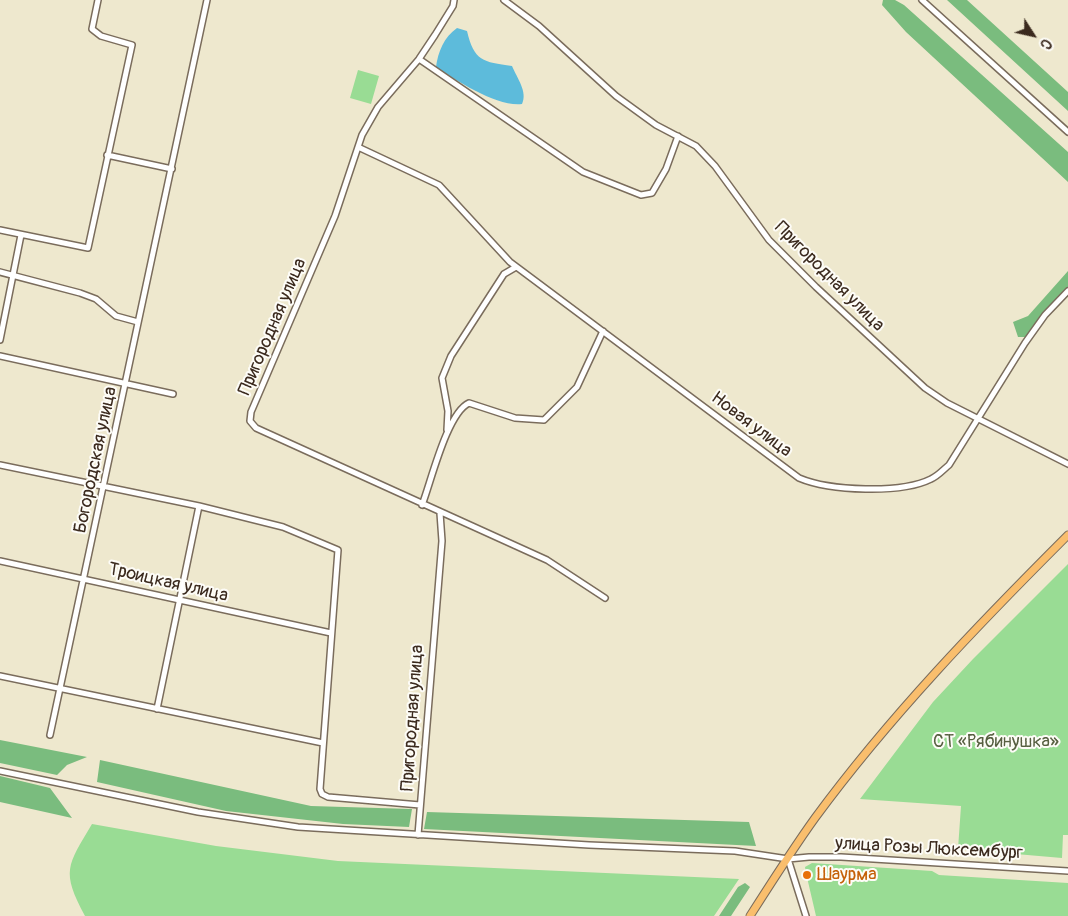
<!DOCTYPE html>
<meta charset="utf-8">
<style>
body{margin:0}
#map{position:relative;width:1068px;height:916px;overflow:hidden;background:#eee8ce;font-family:Pangolin,sans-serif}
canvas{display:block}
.north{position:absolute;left:1008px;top:10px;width:50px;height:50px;-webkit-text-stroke:4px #fdfcf7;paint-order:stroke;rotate:125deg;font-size:14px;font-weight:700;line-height:20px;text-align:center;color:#3b2a1e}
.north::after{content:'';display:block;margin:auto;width:18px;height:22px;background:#3b2a1e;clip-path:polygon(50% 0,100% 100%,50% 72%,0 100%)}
</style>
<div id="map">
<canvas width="1068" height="916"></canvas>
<div class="north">С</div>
</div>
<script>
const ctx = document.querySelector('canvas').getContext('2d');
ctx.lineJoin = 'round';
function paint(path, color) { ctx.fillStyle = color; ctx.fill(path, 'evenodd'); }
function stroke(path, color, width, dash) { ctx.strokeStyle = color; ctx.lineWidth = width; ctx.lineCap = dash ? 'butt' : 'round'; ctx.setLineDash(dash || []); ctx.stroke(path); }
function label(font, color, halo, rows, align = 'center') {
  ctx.font = font + ' Pangolin,sans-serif'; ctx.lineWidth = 4; ctx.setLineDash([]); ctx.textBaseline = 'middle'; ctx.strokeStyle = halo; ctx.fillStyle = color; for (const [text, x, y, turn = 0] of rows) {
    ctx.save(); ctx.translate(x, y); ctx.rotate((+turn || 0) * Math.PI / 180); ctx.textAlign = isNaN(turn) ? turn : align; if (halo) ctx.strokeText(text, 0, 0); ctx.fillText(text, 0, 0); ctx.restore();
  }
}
const green = new Path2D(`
 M358,70l21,6 -8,28 -21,-6z
 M1068,564v271h-5l-1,23 -104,-9 3,-43 -101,-7 73,-97 40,-43z
 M92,824l124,22 122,15 401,18 -25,37h-629c-24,-45 -18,-50 7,-92z
 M812,863l120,8 7,4 129,8v33h-252l-10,-43 -1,-6z`);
const forest = new Path2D(`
 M883,0h12l9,5 164,147v30l-162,-150 -24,-27z
 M947,0h20l101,92v19z
 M1068,271v18l-15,14 -27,34h-8l-5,-15 15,-6z
 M0,740l87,17 -20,8 -10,10 -57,-12z
 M100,760l211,46 101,3 -3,18 -66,-3 -117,-13 -129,-29z
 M0,776l50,12 22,30 -72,-16z
 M427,812l322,10 7,24 -332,-17z
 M745,883l5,4 -19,29h-12l19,-29z`);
const water = new Path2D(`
 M457,28l10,3c7,30 16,31 45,35 5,12 16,26 10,38 -25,3 -65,-23 -86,-37 2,-15 8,-30 21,-39z`);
const minor = new Path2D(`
 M454,0l-1,6 -18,29 -16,24 -41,48 -16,28 -27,81 -84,196 -1,9 6,7 291,132 58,38
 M504,0l35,26 77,70 40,29 40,21 19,20 54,74 47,47 109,101 22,15 121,61
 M922,0l146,132
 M419,59l164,113 58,23 11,-2 14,-24 12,-33
 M358,147l81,38 71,77 289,216c31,13 102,16 132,1 7,-3 13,-10 18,-14l76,-122 20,-28 23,-24
 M107,155l65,14
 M0,230l88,18 44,-203 -31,-9 -9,-7 6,-29
 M0,272l80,21 16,6 20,17 22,6
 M0,340l21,-105
 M0,356l173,38
 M447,430l1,-19 -6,-33 9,-22 53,-82 12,-7
 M0,465l199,41 84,21 55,23 -18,239 2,5 6,3 92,8
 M422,505c9,-23 25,-92 47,-102l46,15 29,2 33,-33 26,-56
 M0,561l331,72
 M0,676l323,67
 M157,709l42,-203
 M50,735l157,-735
 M0,771l198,41 100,15 291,18 146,6 53,8 21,-2h32l227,14
 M418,835l24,-294 -2,-28
 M788,859l18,57`);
const major = new Path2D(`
 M750,916c21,-33 42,-66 65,-98 75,-102 164,-194 253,-283`);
const markers = [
 [807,875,5,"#e8710a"]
];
const streetNames = [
 ["Пригородная улица",829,277,45],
 ["Пригородная улица",273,327,-67],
 ["Новая улица",751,425,37],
 ["Богородская улица",96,460,-78],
 ["Троицкая улица",168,583,13],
 ["Пригородная улица",413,718,-86],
 ["улица Розы Люксембург",929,849,3]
];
const parkNames = [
 ["СТ «Рябинушка»",996,742]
];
const foodNames = [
 ["Шаурма",817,875]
];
paint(green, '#99dc94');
paint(forest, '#7abc7e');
paint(water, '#5dbbdb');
stroke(minor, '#7a6c5c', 8);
stroke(major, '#7a6c5c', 9);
stroke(minor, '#fff', 5);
stroke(major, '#f9be6d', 7);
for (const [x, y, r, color] of markers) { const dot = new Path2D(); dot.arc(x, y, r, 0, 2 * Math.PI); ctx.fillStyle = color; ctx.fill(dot); stroke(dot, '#fdfcf7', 2); }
label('18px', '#3b2a1e', '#fdfcf7', streetNames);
label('18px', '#575f41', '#fdfcf7', parkNames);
label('18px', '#c56008', '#fdfcf7', foodNames, 'left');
</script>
